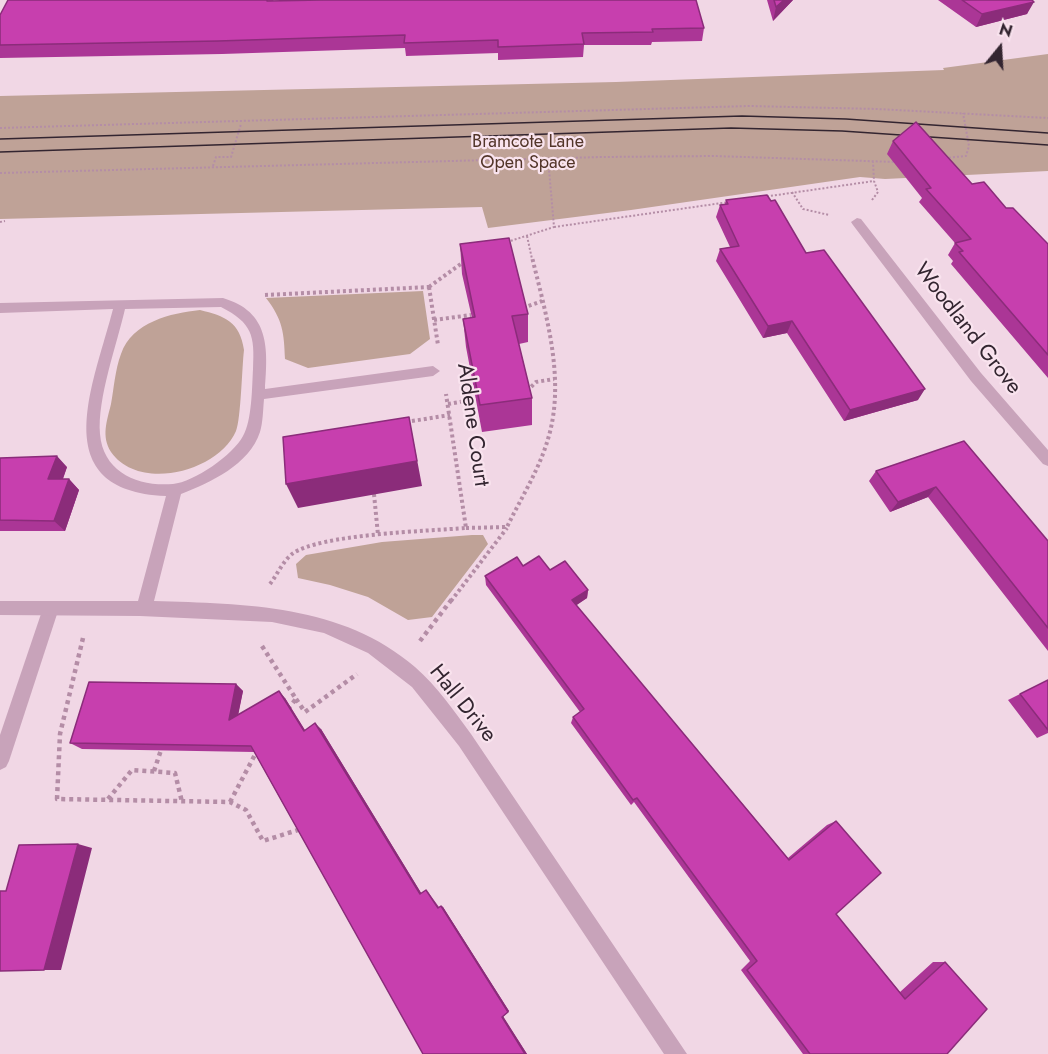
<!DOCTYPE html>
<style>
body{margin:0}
#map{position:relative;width:1048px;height:1054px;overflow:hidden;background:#f1d7e5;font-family:Jost,sans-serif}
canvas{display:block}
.north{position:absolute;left:970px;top:18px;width:60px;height:60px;-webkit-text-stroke:4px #f9e3ee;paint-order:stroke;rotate:18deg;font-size:16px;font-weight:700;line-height:24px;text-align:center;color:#332530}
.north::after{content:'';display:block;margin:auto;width:21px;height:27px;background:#332530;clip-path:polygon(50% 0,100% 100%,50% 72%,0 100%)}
</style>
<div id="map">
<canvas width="1048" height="1054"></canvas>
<div class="north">N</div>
</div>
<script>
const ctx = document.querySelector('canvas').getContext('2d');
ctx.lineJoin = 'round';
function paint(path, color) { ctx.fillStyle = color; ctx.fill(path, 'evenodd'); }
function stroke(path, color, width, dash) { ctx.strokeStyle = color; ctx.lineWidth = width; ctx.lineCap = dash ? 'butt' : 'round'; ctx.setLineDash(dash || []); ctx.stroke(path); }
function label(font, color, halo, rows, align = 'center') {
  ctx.font = font + ' Jost,sans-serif'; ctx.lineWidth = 4.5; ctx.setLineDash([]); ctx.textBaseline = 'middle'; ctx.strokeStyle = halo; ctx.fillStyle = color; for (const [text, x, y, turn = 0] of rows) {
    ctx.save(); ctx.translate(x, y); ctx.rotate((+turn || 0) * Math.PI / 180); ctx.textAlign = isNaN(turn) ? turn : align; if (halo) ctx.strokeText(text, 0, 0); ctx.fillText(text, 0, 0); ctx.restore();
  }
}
const green = new Path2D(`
 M1048,54v117l-163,8 -25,-2 -229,33 -143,18 -6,-21 -482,12v-123l616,-14 328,-12 -1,-2z
 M423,291l7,48 -20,15 -102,14 -23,-9c-1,-26 -2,-39 -19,-61z
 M200,310c25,6 40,12 44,40 -2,16 -3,69 -8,81 -18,41 -97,61 -125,21 -10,-16 -4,-31 0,-48 3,-16 4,-34 10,-50 11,-32 50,-41 79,-44z
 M472,535h11l5,9 -56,73 -24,3 -40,-23 -38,-12 -32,-7 -2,-14 10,-9 76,-13z`);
const pathFar2 = new Path2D(`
 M0,128l749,-22 128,3 171,9
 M945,158l21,-2 3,-10 -6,-33
 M213,166l3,-9h15l10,-33
 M0,173l602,-16 112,-1 182,6
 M792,192l11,17 26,6
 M763,197l111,-16
 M872,200l6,-8 -4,-11 -1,-19
 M0,222l5,-1
 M554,227l175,-25
 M527,236l5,23
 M507,242l47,-15 -6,-69`);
const pathFar1 = new Path2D(`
 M429,287l9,58
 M429,287l36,-26
 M265,295l164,-8
 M523,308l19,-7
 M434,320l37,-5
 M527,391l9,-9 18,-3
 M448,404l28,-5
 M406,422l44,-7
 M374,494l4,41
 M466,528l41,-1c14,-29 32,-57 41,-88 18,-59 -2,-124 -16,-182
 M270,584c7,-9 13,-23 22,-30 27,-20 137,-23 174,-26l-20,-134
 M451,601l56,-73`);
const path = new Path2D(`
 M83,638l-23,96 -3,65 173,3 16,8 17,31 38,-12
 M420,641l32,-42
 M262,646l34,53 -9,11
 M296,699l9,13 52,-38
 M154,771l7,-21
 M108,799l24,-29 43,3 7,29
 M230,802l28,-53`);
const lane = new Path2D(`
 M51,601l6,2 2,5 -50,153 -3,6 -6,3v-35l43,-127 2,-5z`);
const street = new Path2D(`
 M857,218l4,1 120,154 67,77v16l-5,-2 -72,-83 -118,-156 -2,-3z
 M223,298c47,14 45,50 42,91l168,-23 7,5 -7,5 -169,23c-1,11 -1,23 -4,33 -11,33 -49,50 -79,62l-27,107c91,3 188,3 261,66 22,19 39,44 56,67l216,320h-23l-205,-308 -47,-59 -44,-34 -44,-20 -52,-11 -132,-6 -140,-1v-14h138l28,-105c-122,-5 -72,-112 -53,-187l-113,4v-10zM221,307c31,16 34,28 32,62 -1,18 -1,52 -10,67 -10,19 -49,46 -70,48 -35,3 -70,-12 -73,-50 -3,-35 17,-90 25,-125z`);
const tram = new Path2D(`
 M0,139l742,-23 104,3 202,14
 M0,152l731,-24 111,3 206,14`);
const wall = new Path2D(`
 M8,0h266l-1,1 431,27 -2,13 -50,1 -1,3h-67l-1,12 -85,3v-7l-92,3 -1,-8 -183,6 -222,4v-43z
 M767,0h26l-20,21z
 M938,0h94l-5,14 -51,13z
 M893,141l79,43 34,24 42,36v134l-97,-114 2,-3 -5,-6 7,-12 -36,-41 3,-4 -35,-44z
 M726,200l80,53 112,147 -74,21 -57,-88 -24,5 -47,-77 4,-12 10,-2 -14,-30 4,-12 5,-1z
 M460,244l68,70v28l-9,2 13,54v27l-50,7 -16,-85 -3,-28 9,-1 -10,-44z
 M964,441l84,100v110l-120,-154 -38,15 -21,-31 7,-10z
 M0,458l67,9 -4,12h6l10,11 -14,41h-65z
 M523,566l27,4 38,20 -1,8 -11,7 212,253 39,-33 9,-4v93l64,78 33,-30h12l2,92h-144l-62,-84 9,-9 -116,-159 -3,3 -60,-82 2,-6 7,-5 -94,-127 -1,-9z
 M1048,680v53l-11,5 -29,-38z
 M236,684l7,7 -5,23 47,-16 20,32 16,-1 100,164 7,-1 11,15 2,-1 2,1 66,104 -6,6 24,37h-104l-169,-302 -172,-3 -12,-6z`);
const shadedWall = new Path2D(`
 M784,0h9l-20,21 3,-14z
 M1034,2l-7,12 -51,13 6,-13z
 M792,321l-5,12 -24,5 5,-12z
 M925,389l-7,11 -74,21 6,-11z
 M409,417l13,69 -124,22 -12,-24z
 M57,456l10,11 -8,22 -11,-10z
 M69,479l10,11 -14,41 -11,-10z
 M936,487l-8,10 -38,15 8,-10z
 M588,590l-1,8 -16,11 1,-9z
 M236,684l7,7 -7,35 -7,-6z
 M279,691l6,7 24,39 -5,-6z
 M315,723l6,6 102,167 -3,-2z
 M78,844l14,4 -31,122h-17z
 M441,906l2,1 66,104 -1,1z
 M503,1016l24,38h-2l-23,-37z`);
const building = new Path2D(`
 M8,0h259v1l56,-1h373l8,28 -52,1 1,3 -71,1 2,11 -86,3v-7l-94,3 1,-8 -187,6 -218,4v-30z
 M774,0h10l-8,7z
 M962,0h70l2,2 -52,12z
 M916,122l56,62 12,-2 22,26h7l35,36v111l-89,-103 4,-1 -8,-8 16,-4 -45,-50 5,-1 -38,-47z
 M767,195l4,6 4,-1 31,53 18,-3 101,139 -75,21 -58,-89 -24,5 -48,-77 19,-3 -19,-41 8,-1 -2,-4z
 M509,238l19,76 -16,2 20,82 -52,7 -17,-86 12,-2 -15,-73z
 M409,417l8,44 -131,23 -3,-47z
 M964,441l84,100v87l-112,-141 -38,15 -22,-31z
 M57,456l-9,23h21l-15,42 -54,-1v-62z
 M539,556l11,14 15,-9 23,29 -16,10 217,260 47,-39 45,52 -45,41 69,85 40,-37 42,47 -40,45h-137l-63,-84 10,-9 -120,-163 -4,2 -60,-83 11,-8 -99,-133 32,-19 6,9z
 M1048,680v50l-28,-36z
 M89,682l147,2 -7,36 50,-29 25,40 11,-8 105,171 6,-4 12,18 3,-2 67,106 -6,5 23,37h-102l-172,-308 -181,-3z
 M78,844l-34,126 -44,1v-80h6l13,-46z`);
const farParknames = [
 ["Bramcote Lane",528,143],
 ["Open Space",528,164]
];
const streetNames = [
 ["Woodland Grove",967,329,52],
 ["Aldene Court",472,425,82],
 ["Hall Drive",462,704,51]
];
paint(green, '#bfa297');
stroke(pathFar2, '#b48da6', 2, [2, 2]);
stroke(pathFar1, '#b48da6', 4, [3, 3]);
stroke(path, '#b48da6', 4.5, [4, 4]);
paint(lane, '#c8a3ba');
paint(street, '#c8a3ba');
stroke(tram, '#332530', 1.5);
paint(wall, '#ab3696');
paint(shadedWall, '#8b2c7a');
paint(building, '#c73fae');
stroke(building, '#8b2c7a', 1.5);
label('18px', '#523529', '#f9e3ee', farParknames);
label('22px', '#332530', '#f9e3ee', streetNames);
</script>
